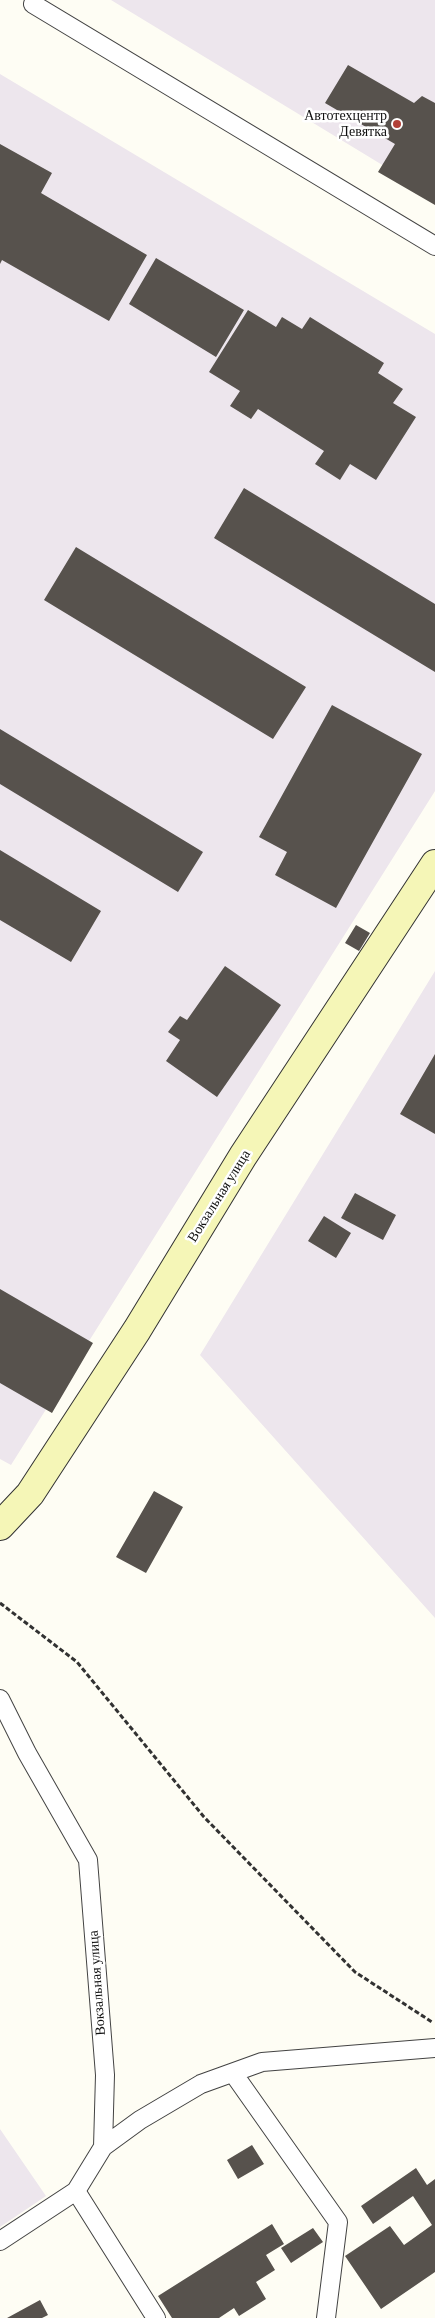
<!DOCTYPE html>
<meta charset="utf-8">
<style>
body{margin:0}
canvas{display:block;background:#fefdf4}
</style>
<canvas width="435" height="2318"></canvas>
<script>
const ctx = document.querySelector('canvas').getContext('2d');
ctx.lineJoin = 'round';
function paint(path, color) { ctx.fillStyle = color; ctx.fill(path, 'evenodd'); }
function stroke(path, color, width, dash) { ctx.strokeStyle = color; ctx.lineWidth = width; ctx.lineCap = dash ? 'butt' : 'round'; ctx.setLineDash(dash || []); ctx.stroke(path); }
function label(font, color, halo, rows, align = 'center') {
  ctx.font = font + ' "Crimson Pro",serif'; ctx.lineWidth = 5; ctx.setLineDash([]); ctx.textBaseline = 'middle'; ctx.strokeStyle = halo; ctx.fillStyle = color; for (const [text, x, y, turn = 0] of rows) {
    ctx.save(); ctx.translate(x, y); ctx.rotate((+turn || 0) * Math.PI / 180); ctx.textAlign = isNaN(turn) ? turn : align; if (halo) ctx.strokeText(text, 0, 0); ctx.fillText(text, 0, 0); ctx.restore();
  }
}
const industrial = new Path2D(`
 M111,0h324v197z
 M0,74l435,260v457l-424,674 -11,-6z
 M435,971v647l-235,-263z
 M0,2129l46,67 -46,31z`);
const building = new Path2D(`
 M348,65l66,38 8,-7 13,7v102l-57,-33 17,-28 -70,-41z
 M0,144l52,29 -11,20 106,62 -38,66 -107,-61 -2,4z
 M156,258l88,52 -28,47 -87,-53z
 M248,310l28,17 6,-10 20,12 8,-12 74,46 -6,10 25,16 -10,14 23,14 -40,63 -26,-16 -10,16 -25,-16 9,-13 -66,-42 -7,10 -21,-13 10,-15 -31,-19z
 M244,488l191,116v68l-221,-134z
 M76,547l230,140 -33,52 -229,-139z
 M332,705l90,49 -86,154 -61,-33 12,-23 -28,-15z
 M0,729l203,123 -25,40 -178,-108z
 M0,850l101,61 -30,51 -71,-42z
 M356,925l14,8 -11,18 -14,-8z
 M225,966l56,39 -64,92 -51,-36 14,-21 -12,-8 12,-16 7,4z
 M435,1054v80l-35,-20z
 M355,1193l41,22 -13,25 -42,-22z
 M324,1216l27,17 -15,25 -28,-17z
 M0,1289l93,54 -41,70 -52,-30z
 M154,1491l29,16 -37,66 -30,-16z
 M252,2145l12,19 -26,15 -11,-19z
 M416,2168l11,17 8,-6v93l-54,37 -36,-53 45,-30 14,19 28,-20 -19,-29 -40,28 -12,-18z
 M272,2224l12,20 -18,11 9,15 -19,12 10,17 -27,17 -5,-8 -15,10h-47l-14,-22z
 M313,2228l10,14 -32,21 -10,-15z
 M40,2300l8,15 -6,3h-35z`);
const path = new Path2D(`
 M0,1603l77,59 127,155 151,155 77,50`);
const lane = new Path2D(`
 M33,4l402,242
 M0,1699l27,54 61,107 17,215 -2,72 -27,44 -76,50
 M233,2073l105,149 -12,96
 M103,2147l37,-27 61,-36 61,-22 173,-14
 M76,2191l80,127`);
const secondary = new Path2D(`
 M0,1526l30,-32 107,-164 106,-174 192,-292`);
const markers = [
 [397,124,5,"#b14037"]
];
const poiNames = [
 ["Автотехцентр",387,116],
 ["Девятка",387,132]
];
const streetNames = [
 ["Вокзальная улица",219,1196,-58],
 ["Вокзальная улица",97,1983,-94]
];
paint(industrial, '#ede6ed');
paint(building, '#57524d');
stroke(lane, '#434343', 20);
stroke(secondary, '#323232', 30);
stroke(path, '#323232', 3, [5, 2.5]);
stroke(lane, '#fff', 18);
stroke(secondary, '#f5f6b7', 28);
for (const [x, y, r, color] of markers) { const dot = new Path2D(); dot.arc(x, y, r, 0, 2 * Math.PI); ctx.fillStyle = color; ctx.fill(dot); stroke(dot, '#fff', 2); }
label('14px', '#101010', '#fff', poiNames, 'right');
label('14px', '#101010', '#fff', streetNames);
</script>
